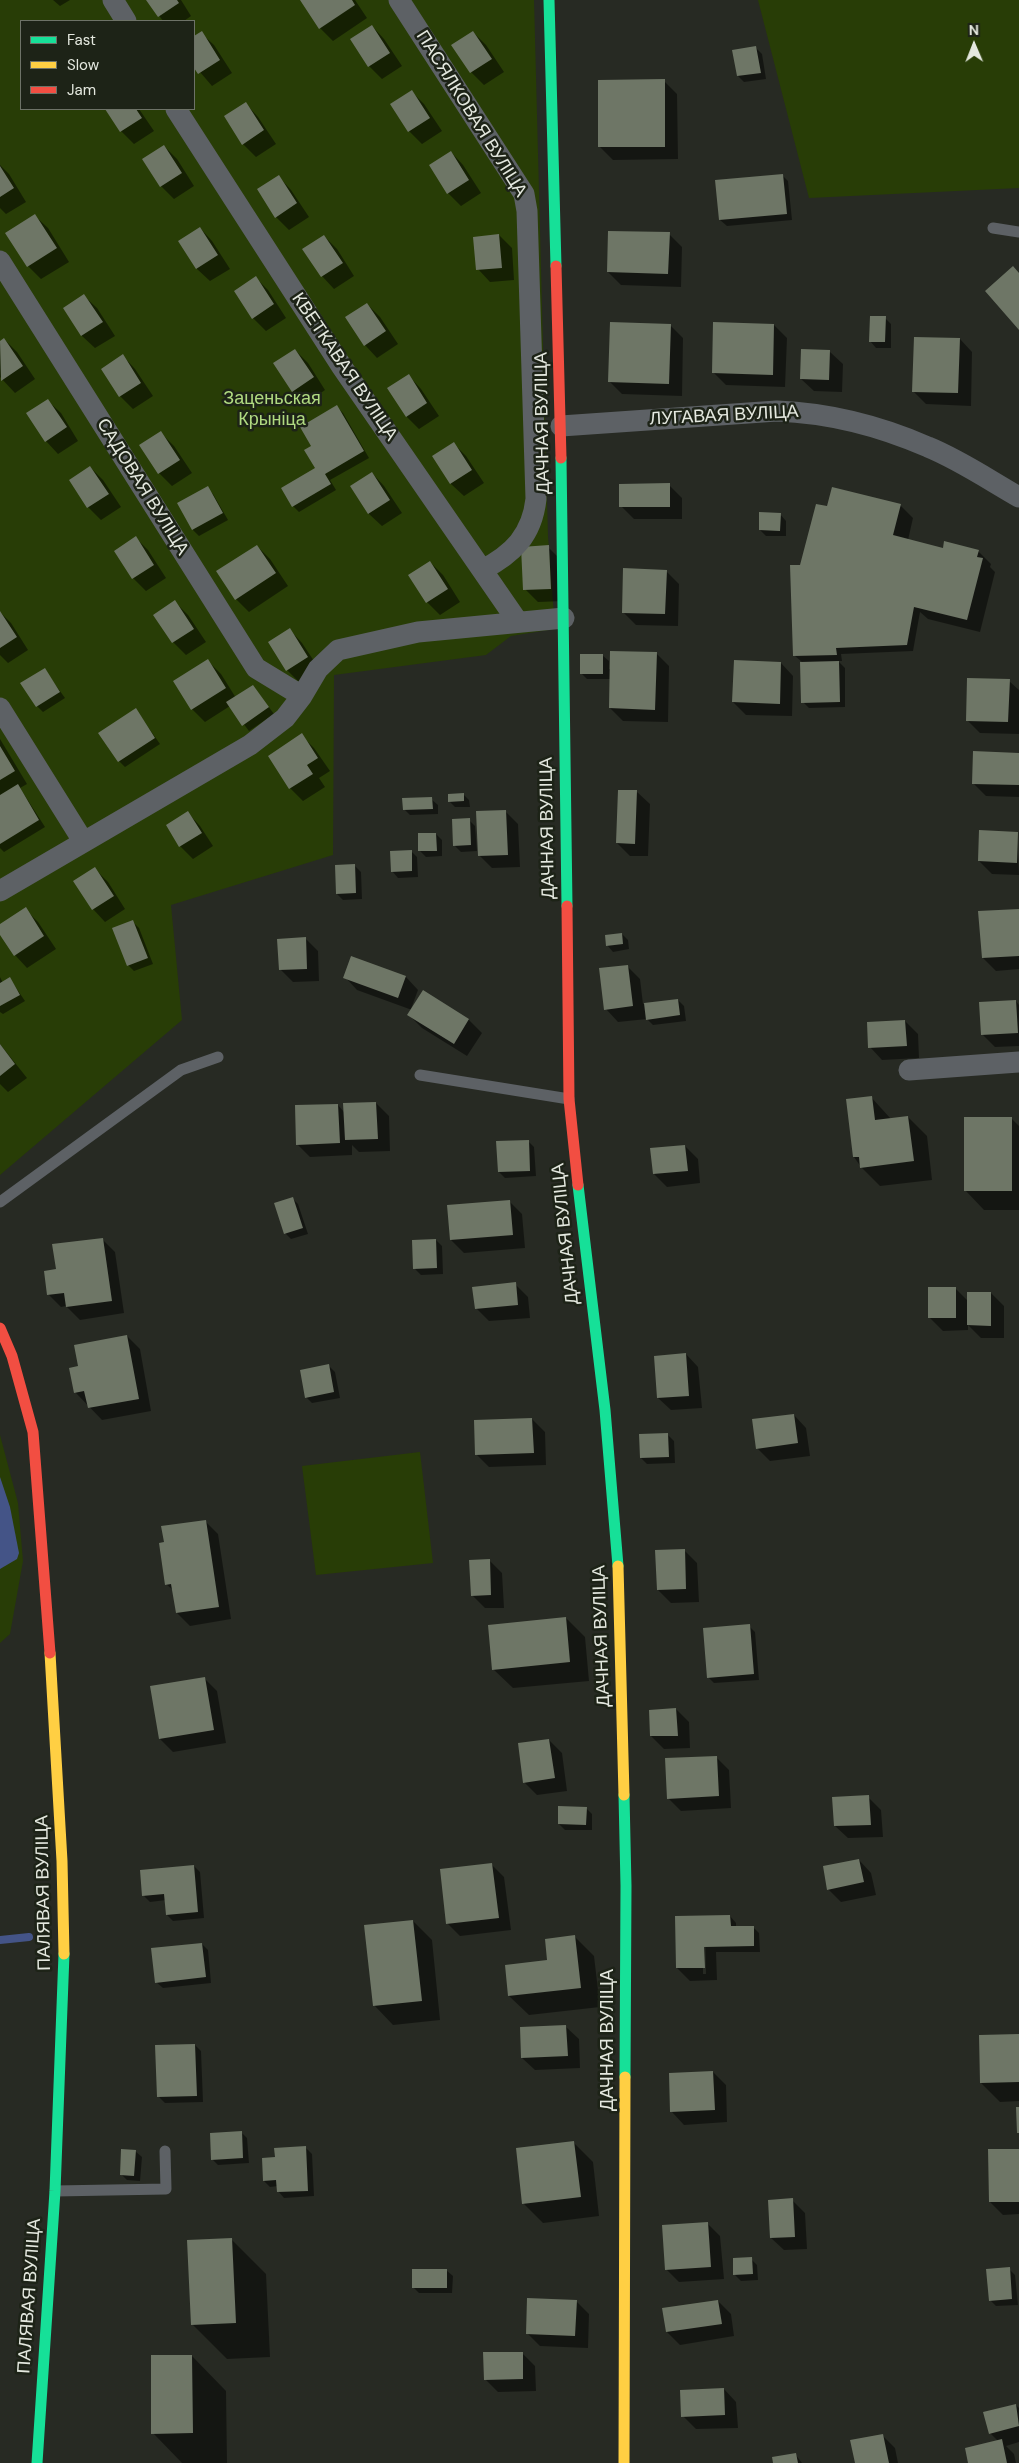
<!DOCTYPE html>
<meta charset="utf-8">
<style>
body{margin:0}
#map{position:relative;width:1019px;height:2463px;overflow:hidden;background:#272a23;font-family:"DM Sans",sans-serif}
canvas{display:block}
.legend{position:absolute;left:20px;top:20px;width:175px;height:90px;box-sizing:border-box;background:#1d2317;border:1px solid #6d7267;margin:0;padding:6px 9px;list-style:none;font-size:15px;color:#e4e8df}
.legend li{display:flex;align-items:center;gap:10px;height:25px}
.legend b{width:25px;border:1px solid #6d7267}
.north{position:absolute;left:949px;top:20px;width:50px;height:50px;-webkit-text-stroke:4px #1d2317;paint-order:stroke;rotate:359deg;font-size:14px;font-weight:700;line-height:20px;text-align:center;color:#e4e8df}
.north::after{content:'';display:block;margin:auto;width:18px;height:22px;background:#e4e8df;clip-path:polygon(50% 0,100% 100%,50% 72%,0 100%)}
</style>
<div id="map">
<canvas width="1019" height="2463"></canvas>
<ul class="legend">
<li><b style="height:6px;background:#16e098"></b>Fast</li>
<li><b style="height:6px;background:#ffcf43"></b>Slow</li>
<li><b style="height:6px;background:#f24e42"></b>Jam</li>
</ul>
<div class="north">N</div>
</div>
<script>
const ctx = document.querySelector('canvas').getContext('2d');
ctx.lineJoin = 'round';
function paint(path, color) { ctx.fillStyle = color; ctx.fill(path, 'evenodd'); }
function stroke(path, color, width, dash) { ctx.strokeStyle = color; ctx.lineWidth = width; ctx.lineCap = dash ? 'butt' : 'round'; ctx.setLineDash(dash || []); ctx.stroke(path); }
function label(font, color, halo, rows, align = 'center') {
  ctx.font = font + ' "DM Sans",sans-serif'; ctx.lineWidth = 5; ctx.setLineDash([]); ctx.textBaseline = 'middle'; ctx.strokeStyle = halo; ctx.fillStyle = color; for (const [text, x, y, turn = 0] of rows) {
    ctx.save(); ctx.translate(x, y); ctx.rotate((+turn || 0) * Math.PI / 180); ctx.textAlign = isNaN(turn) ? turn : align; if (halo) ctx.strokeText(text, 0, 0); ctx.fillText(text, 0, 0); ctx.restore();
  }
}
const green = new Path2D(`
 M0,0h534l14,536 7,93 -44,7 -25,19 -152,20 -1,180 -162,50 11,115 -182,155zM21,21h173v88h-173z
 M758,0h261v188l-210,10z
 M0,1435l18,68 5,58 -13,73 -10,9z
 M420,1452l13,111 -117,12 -14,-109z`);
const water = new Path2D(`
 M0,1477l10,30 9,46 -2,6 -17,10z`);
const shadow = new Path2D(`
 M53,0h17l-10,6z
 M148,0h33l10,16 -7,5h-21z
 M301,0h54l12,18 -34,23 -13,-13z
 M372,26l12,13 18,27 -20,13 -13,-13 -18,-27z
 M473,32l13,13 18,27 -20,13 -13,-13z
 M201,33l13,12 18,28 -20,13 -18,-21v-27z
 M756,48l6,6 4,25 -22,3 -6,-6z
 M664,81l13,13 1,65 -65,1 -13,-13z
 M411,91l13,13 18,27 -20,13 -13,-13 -18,-27z
 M246,104l12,13 18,27 -20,13 -13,-13z
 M107,109h32l15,22 -20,13 -13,-13z
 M164,146l13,13 17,27 -20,13 -13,-13 -17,-27z
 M451,152l12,13 18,28 -20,13 -13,-13z
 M0,165l9,9 17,28 -20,12 -6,-6z
 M782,175l6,6 4,39 -65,6 -7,-6 -3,-39z
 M279,177l12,13 18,27 -20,13 -13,-13z
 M35,216l13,12 21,34 -28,17 -13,-13z
 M200,228l12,13 18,28 -20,12 -13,-12 -17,-28z
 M669,234l13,13 -1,40 -60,-2 -13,-13z
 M499,235l13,13 2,32 -24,2 -12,-13z
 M324,236l13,13 17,27 -20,13 -12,-13z
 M256,278l12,12 18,28 -20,13 -13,-13z
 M84,296l13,12 18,28 -20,12 -13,-12 -18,-28z
 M367,304l13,13 18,27 -21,14 -12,-13z
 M885,318l6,6v24h-15l-6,-7z
 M774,325l13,13 -2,49 -59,-2 -13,-13z
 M671,326l12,12 -1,58 -60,-2 -13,-13z
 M4,339l13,13 18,27 -20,14 -15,-16v-35z
 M960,339l12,13 -1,54 -45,-2 -13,-13z
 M295,350l13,13 17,27 -20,14 -12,-13z
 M830,352l13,12 -1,28 -28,-1 -13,-12z
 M123,356l12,13 18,27 -20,13 -13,-13z
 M409,376l12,13 18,27 -20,13 -13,-13z
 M48,401l13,12 17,28 -20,13 -12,-13z
 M337,407l6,6 26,45 -39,22 6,10 -37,22 -6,-6 24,-38 -4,-22z
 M161,433l13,13 18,27 -20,13 -13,-13z
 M453,443l13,13 18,27 -20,13 -13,-12 -18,-28z
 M90,467l13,13 18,27 -20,13 -13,-13 -18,-27z
 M372,473l12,13 18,27 -20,13 -13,-12 -18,-28z
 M669,485l13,13v21h-48l-13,-13z
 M207,488l6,6 15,26 -29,16 -6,-6z
 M900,505l13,13 -5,22 35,9 35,2 13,13 -1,3 5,5 -15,60 -52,-13 -8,-7 -7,39 -72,3 1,7h-4l7,7v39l-36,1 -6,-6 -1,-40 -7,-6 6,-90 26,-58z
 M780,514l6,7v15h-20l-6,-6z
 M136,538l12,12 18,28 -20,13 -13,-13z
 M257,546l13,13 18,27 -39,26 -13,-13z
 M548,547l13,13 3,41 -26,1 -13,-13z
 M430,562l13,13 17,27 -20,13 -13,-13 -17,-27z
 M666,571l13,13 -1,42 -42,-1 -13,-13z
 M175,602l13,13 18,27 -20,13 -13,-13z
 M0,612l11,11 17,27 -20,13 -8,-8z
 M290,630l12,13 18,27 -20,13 -13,-13z
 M656,653l13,13 -1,56 -45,-1 -13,-13 1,-29h-24l-6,-6 21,-18 7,6v8h2z
 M208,661l13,13 15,24 17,-12 21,28 -25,17 -19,-25 -25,16 -13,-13z
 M781,663l12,13 -1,40 -46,-1 -13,-13z
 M44,669l21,29 -22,14 -6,-6z
 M1009,681l10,9v44l-39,-1 -13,-13z
 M136,710l24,34 -35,23 -6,-6z
 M301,735l13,13 16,23 -11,7 6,9 -22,14 -13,-13 -21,-32z
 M0,739l27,45 -7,4 25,39 -41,25 -4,-4z
 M1019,754v43l-33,-1 -13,-13z
 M637,792l13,12 -2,52h-18l-13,-13z
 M463,794l6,6 1,7h-15l-6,-6z
 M431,799l7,6v9l-28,1 -6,-6z
 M505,811l13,13 2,43 -28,1 -13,-13z
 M188,813l12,13 13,20 -20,13 -13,-13z
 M469,820l6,6 2,25 -16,1 -6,-6z
 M1017,833l2,42 -27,-1 -13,-13z
 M436,834l6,6v16l-16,1 -6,-6z
 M411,851l6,6 1,20 -20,1 -6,-7z
 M355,866l6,6 1,27 -19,1 -6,-6z
 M95,869l13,13 17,27 -20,13 -12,-13z
 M25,909l13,13 18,27 -29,19 -12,-13 -15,-22v-7z
 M1019,910v59l-23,2 -13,-13z
 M133,922l6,6 14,36 -19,7 -6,-6z
 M622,934l6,6 1,9 -16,3 -6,-7z
 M305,938l13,13 1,30 -26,1 -13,-13z
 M627,966l13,13 3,25 35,-4 6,6 2,15 -33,4 -6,-6 -29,3 -12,-13z
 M0,977l3,6 7,-4 15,22 -22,13 -3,-2z
 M345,977h61l12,13 -7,19 12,-17 46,28 13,13 -15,23 -45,-28 -13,-13 3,-5 -55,-20z
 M1016,1001l3,4v41l-24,1 -13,-13z
 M905,1021l13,13 1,24 -37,2 -12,-13z
 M0,1044l27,34 -19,14 -8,-8z
 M871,1097l20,22 17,-2 19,19 5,44 -52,6 -19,-19 -7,-10z
 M376,1103l13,13 1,35 -31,1 -7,-7v10l-42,2 -13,-13 41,-39 6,7z
 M1012,1119l7,7v84h-35l-19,-20z
 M528,1141l6,6 2,29 -31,2 -6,-6z
 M685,1146l13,13 2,24 -33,4 -13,-13z
 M292,1198l6,6 10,30 -17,5 -6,-6z
 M509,1201l13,13 3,34 -61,5 -13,-13z
 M102,1239l13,13 9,61 -44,7 -14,-14 -5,1 -13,-13 9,-24z
 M436,1240l6,6 1,28 -22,1 -6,-6z
 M515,1284l13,13 2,21 -41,3 -13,-13z
 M955,1288l13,13 23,-8 13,13v32h-23l-13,-13v5l-25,1 -13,-13z
 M127,1336l13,13 11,62 -49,9 -27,-28 4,-25z
 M686,1354l12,13 4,41 -31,2 -13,-12z
 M328,1365l7,7 5,26 -28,5 -6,-6z
 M794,1415l12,13 4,28 -40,5 -13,-13z
 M532,1419l13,13 1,33 -57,2 -12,-12z
 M668,1435l6,6 1,22 -28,1 -6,-6z
 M205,1521l13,13 13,85 -41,7 -13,-13 -3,-22 -8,-7 -1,-41z
 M684,1550l13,13 2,39 -28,1 -13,-13 -1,-39z
 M489,1560l13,13 2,35h-19l-13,-13z
 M566,1618l19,19 4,44 -76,7 -20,-19z
 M749,1626l6,6 4,48 -45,3 -6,-6z
 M204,1678l13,13 9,52 -53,9 -13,-13z
 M676,1709l13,13 1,26 -26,1 -13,-13z
 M549,1740l13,13 5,38 -30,4 -13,-13z
 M716,1757l13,13 2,38 -50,3 -13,-13z
 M868,1797l13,13 2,27 -35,1 -13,-12z
 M586,1808l6,6v16h-27l-6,-6z
 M859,1860l12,13 5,22 -35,7 -13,-13z
 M492,1865l12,12 7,53 -51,6 -13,-13z
 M194,1866l6,6 4,46 -31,3 -6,-6 -1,-15 -16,2 -6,-6z
 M730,1916l6,7v4h17l6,6 1,19h-44l1,28 -27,1 -13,-13 -1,-51zM703,1928h2l1,46h-3z
 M413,1921l19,19 8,80 -47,5 -19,-20z
 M575,1937l19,19 6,51 -71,8 -20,-19z
 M202,1944l6,6 3,33 -48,5 -7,-6z
 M566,2027l13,12 1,29 -45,2 -13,-12z
 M1019,2035v66l-19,1 -19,-19z
 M195,2045l6,6 2,51 -38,1 -6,-6z
 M713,2072l13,13 1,37 -43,3 -12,-13z
 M241,2132l6,6 2,25 -31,2 -6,-6z
 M574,2143l19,19 6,54 -56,7 -19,-19 -7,-54z
 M305,2147l7,7 2,42 -30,2 -6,-7v-5l-8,1 -6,-6 12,-23z
 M1019,2150v64l-16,1 -13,-13z
 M135,2151l7,6 -2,24 -13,-1 -6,-6z
 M792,2200l13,13 2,36 -23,1 -13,-12z
 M707,2223l13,13 4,43 -45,3 -13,-13z
 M231,2239l35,35 4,83 -43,2 -35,-35z
 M751,2259l6,6 1,15 -17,1 -6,-6z
 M1009,2269l6,6 3,30 -22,1 -6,-6z
 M446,2270l7,6 -1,17h-33l-6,-6z
 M576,2301l13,13 -1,34 -48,-2 -13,-13z
 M718,2301l13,13 3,22 -54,9 -13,-13z
 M522,2353l13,13 1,25 -38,1 -13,-13z
 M192,2356l34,35 1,72h-45l-29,-30z
 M724,2389l12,13 2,26 -42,1 -13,-13z
 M1016,2405l3,3v34l-13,4 8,8 2,9h-47l29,-22 -8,-8z
 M882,2435l13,13 3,15h-42z
 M795,2454l7,9h-28z`);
const stream = new Path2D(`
 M0,1940l29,-3`);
const building = new Path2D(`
 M146,0h31l2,3 -21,14z
 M300,0h52l3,5 -36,24z
 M372,25l18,28 -22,14 -18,-28z
 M202,31l18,29 -22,14 -4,-6v-32z
 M473,31l19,28 -22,14 -19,-28z
 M756,46l5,27 -24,3 -5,-26z
 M665,79v68h-67v-67z
 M412,90l18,28 -22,14 -18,-28z
 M246,102l18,28 -22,15 -18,-29z
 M105,109h31l6,9 -22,14z
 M164,145l18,28 -22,14 -18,-28z
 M451,151l18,29 -22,14 -18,-29z
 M0,166l14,22 -14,9z
 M783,174l4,40 -68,6 -4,-40z
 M279,175l18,28 -22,15 -18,-29z
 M35,214l22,34 -30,19 -22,-34z
 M200,227l18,28 -22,14 -18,-28z
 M608,231l62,1 -2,42 -61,-2z
 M499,234l3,34 -26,2 -3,-33z
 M324,235l19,28 -22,14 -19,-28z
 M1013,266l6,7v57l-34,-39z
 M256,276l18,28 -22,15 -18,-28z
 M84,294l19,28 -22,14 -18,-28z
 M367,303l19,28 -22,15 -19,-29z
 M870,316h16l-1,26h-16z
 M610,322l61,2 -2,60 -61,-2z
 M713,322l61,2 -1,51 -61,-2z
 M914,337l46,1 -2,55 -46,-1z
 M4,338l19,28 -22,15 -1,-40z
 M295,349l19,28 -22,15 -19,-29z
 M801,349l29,1 -1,30 -29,-1z
 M123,354l18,29 -22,14 -18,-28z
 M409,374l18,29 -21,14 -19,-29z
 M48,399l19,28 -22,15 -19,-29z
 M337,405l27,46 -39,23 6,10 -39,23 -11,-19 34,-20 -11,-18 7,-4 -11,-19z
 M161,431l19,29 -22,14 -19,-29z
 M454,442l18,28 -22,14 -18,-28z
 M90,466l19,28 -22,14 -18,-28z
 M372,472l18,28 -22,14 -18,-28z
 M670,483v24h-51v-23z
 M208,486l15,27 -31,17 -15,-27z
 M832,487l69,17 -8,31 50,13 1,-7 35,9 -2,7 6,1 -16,62 -53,-13 -7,38 -71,3 1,7 -44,1 -3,-91h10l16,-61 11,2z
 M759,512l22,1 -1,18 -21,-1z
 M136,536l18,29 -22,14 -18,-28z
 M257,545l19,28 -41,27 -19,-29z
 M549,545l2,44 -28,1 -2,-43z
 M430,561l18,28 -22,14 -18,-28z
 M623,568l44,2 -2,44 -43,-1z
 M175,600l19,29 -22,14 -19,-28z
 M0,611l17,26 -17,11z
 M290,628l18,29 -22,14 -18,-29z
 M610,651l47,1 -2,58 -46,-2z
 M580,654h23v20h-23z
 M208,659l18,29 -35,22 -18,-29z
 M734,660l47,2 -1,42 -48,-2z
 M839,661l1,41 -39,1 -1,-41z
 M45,668l15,24 -24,15 -16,-24z
 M967,678l43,1 -2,43 -42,-1z
 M253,685l16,22 -27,19 -16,-24z
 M136,708l19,30 -37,24 -20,-29z
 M302,733l16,25 -11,7 6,9 -24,15 -21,-33z
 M0,746l15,25 -15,9z
 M973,751l46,2v32l-47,-1z
 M18,784l21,36 -39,24v-49z
 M618,790h19l-2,54 -19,-1z
 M464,793v8l-16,1v-8z
 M432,797l1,12 -30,1 -1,-12z
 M506,810l2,45 -30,1 -2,-45z
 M188,811l14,22 -23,14 -13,-22z
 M470,818l1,27 -18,1 -1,-27z
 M979,830l39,2 -1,31 -39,-2z
 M418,833h18l1,18h-19z
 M412,850v21l-21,1 -1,-21z
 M355,864l1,29 -20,1 -1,-29z
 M95,867l19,29 -22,14 -19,-29z
 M26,907l18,29 -30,20 -14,-21v-11z
 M1019,909v47l-37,2 -4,-47z
 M133,920l15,38 -21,8 -15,-38z
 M622,933l1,11 -17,2 -1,-11z
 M306,937l1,32 -28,1 -2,-31z
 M351,956l55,20 -8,22 -55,-20z
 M628,965l5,41 -29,4 -5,-42z
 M10,977l10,18 -20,11v-23z
 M423,990l46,29 -15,25 -47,-29z
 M678,999l2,16 -34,5 -2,-17z
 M1016,1000l2,33 -37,2 -2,-33z
 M905,1020l2,26 -39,2 -1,-26z
 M0,1044l15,20 -15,12z
 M872,1096l3,24 33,-4 6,45 -54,7 -1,-11h-6l-7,-58z
 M376,1102l2,37 -33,1 -2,-37z
 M338,1104l2,39 -44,2 -1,-40z
 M964,1117h48v74h-48z
 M529,1140l1,31 -32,1 -2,-31z
 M685,1145l3,26 -35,3 -3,-26z
 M293,1197l10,31 -19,6 -10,-31z
 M510,1200l3,35 -63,5 -3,-35z
 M103,1238l9,63 -46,6 -2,-14 -17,2 -3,-24 12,-2 -4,-25z
 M436,1239l1,29 -24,1 -1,-29z
 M516,1282l2,23 -43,4 -3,-22z
 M928,1287h28v31h-28z
 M967,1292h24v34l-24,-1z
 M127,1335l12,64 -51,9 -4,-17 -10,2 -5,-25 9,-2 -4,-21z
 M686,1353l3,43 -32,2 -3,-42z
 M329,1364l5,28 -29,6 -5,-28z
 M794,1414l4,29 -42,6 -4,-30z
 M532,1418l2,35 -59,2 -1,-35z
 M668,1433l1,24 -29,1 -1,-24z
 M206,1520l13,87 -43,6 -5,-29 -6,1 -6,-42 5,-1 -3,-16z
 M685,1549l1,40 -29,1 -2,-40z
 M490,1559l1,36 -20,1 -2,-36z
 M566,1617l4,45 -78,8 -4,-45z
 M750,1624l4,50 -47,4 -4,-50z
 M205,1677l9,53 -55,9 -9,-53z
 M676,1708l2,28h-28l-1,-26z
 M549,1739l6,39 -32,5 -5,-40z
 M717,1756l2,40 -52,3 -2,-41z
 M869,1795l2,30 -37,1 -2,-29z
 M558,1806l29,1 -1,18 -28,-1z
 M859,1859l5,23 -37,8 -4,-24z
 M492,1863l7,55 -53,6 -6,-55z
 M194,1865l4,47 -32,3 -2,-21 -22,2 -2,-26z
 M730,1915l1,11h23v20l-50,1 1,21h-29l-1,-52z
 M413,1920l9,81 -49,5 -9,-81z
 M575,1935l6,53 -73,8 -3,-31 42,-5 -2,-21z
 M202,1943l4,34 -51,6 -4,-35z
 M566,2025l2,31 -47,2 -1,-31z
 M1019,2034v48l-39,1 -1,-48z
 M195,2044l2,52 -40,1 -2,-52z
 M713,2071l2,39 -45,2 -1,-39z
 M1016,2107h3v26h-2z
 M242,2131l1,27 -32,2 -1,-27z
 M574,2141l7,56 -59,7 -6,-56z
 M306,2146l2,45 -31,1 -1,-12 -13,1 -1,-23 13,-1 -1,-9z
 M121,2149l15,1 -2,26 -14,-1z
 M988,2149h31v53h-30z
 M793,2198l2,39 -25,1 -2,-38z
 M708,2222l3,45 -46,3 -3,-45z
 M232,2238l4,85 -45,2 -4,-85z
 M752,2257l1,17 -20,1v-17z
 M1010,2267l2,32 -23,2 -3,-32z
 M412,2269h35v19h-35z
 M527,2298l50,2 -2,36 -49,-2z
 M718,2300l4,24 -56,8 -4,-24z
 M483,2352h40v27l-39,1z
 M151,2355h41l1,78 -42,1z
 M724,2388l1,27 -44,2 -1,-27z
 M1016,2404l3,22 -30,8 -6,-22z
 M883,2434l6,29h-34l-5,-23z
 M1002,2439l5,24h-39l-3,-15z
 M796,2453l2,10h-25l-1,-6z`);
const lane = new Path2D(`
 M993,228l26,4
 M420,1075l149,24
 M0,1202l181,-132 37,-13
 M55,2191l111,-2 -1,-38`);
const street = new Path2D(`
 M113,0l13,21
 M399,0l125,194 3,17 9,288c-4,36 -23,55 -54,71
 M176,109l166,258 176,255
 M0,261l256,407 46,28
 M561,426l216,-15c52,2 103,15 151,36 32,13 61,33 91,50
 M0,708l83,133
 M0,891l250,-146 35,-27 17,-22 16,-27 20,-19 80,-18 146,-14
 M909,1070l110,-8`);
const fast = new Path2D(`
 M549,0l7,266
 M561,458l6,448
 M578,1185l27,225 13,156
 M624,1795l2,91 -1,191
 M37,2463l18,-272 9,-237`);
const slow = new Path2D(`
 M618,1566l6,229
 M50,1653l12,208 2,93
 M624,2463l1,-386`);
const jam = new Path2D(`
 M556,266l5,192
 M567,906l2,193 9,86
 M0,1328l12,28 21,76 17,221`);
const streetNames = [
 ["ПАСЯЛКОВАЯ ВУЛІЦА",471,114,58],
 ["КВЕТКАВАЯ ВУЛІЦА",344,367,56],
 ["ЛУГАВАЯ ВУЛІЦА",724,416,-3],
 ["ДАЧНАЯ ВУЛІЦА",543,423,-91],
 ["САДОВАЯ ВУЛІЦА",142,487,58],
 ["ДАЧНАЯ ВУЛІЦА",548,828,-91],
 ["ДАЧНАЯ ВУЛІЦА",566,1234,-96],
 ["ДАЧНАЯ ВУЛІЦА",602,1636,-92],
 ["ПАЛЯВАЯ ВУЛІЦА",44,1893,-91],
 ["ДАЧНАЯ ВУЛІЦА",608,2040,-90],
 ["ПАЛЯВАЯ ВУЛІЦА",30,2296,-86]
];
const parkNames = [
 ["Заценьская",272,399],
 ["Крыніца",272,420]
];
paint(green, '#283d06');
paint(water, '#445487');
paint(shadow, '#0007');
stroke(stream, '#445487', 8);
paint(building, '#6e7666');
stroke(lane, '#5d6165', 11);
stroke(street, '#5d6165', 21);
stroke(fast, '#16e098', 11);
stroke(slow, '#ffcf43', 11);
stroke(jam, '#f24e42', 11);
label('18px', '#e4e8df', '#1d2317', streetNames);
label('18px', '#b0da81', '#1d2317', parkNames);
</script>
